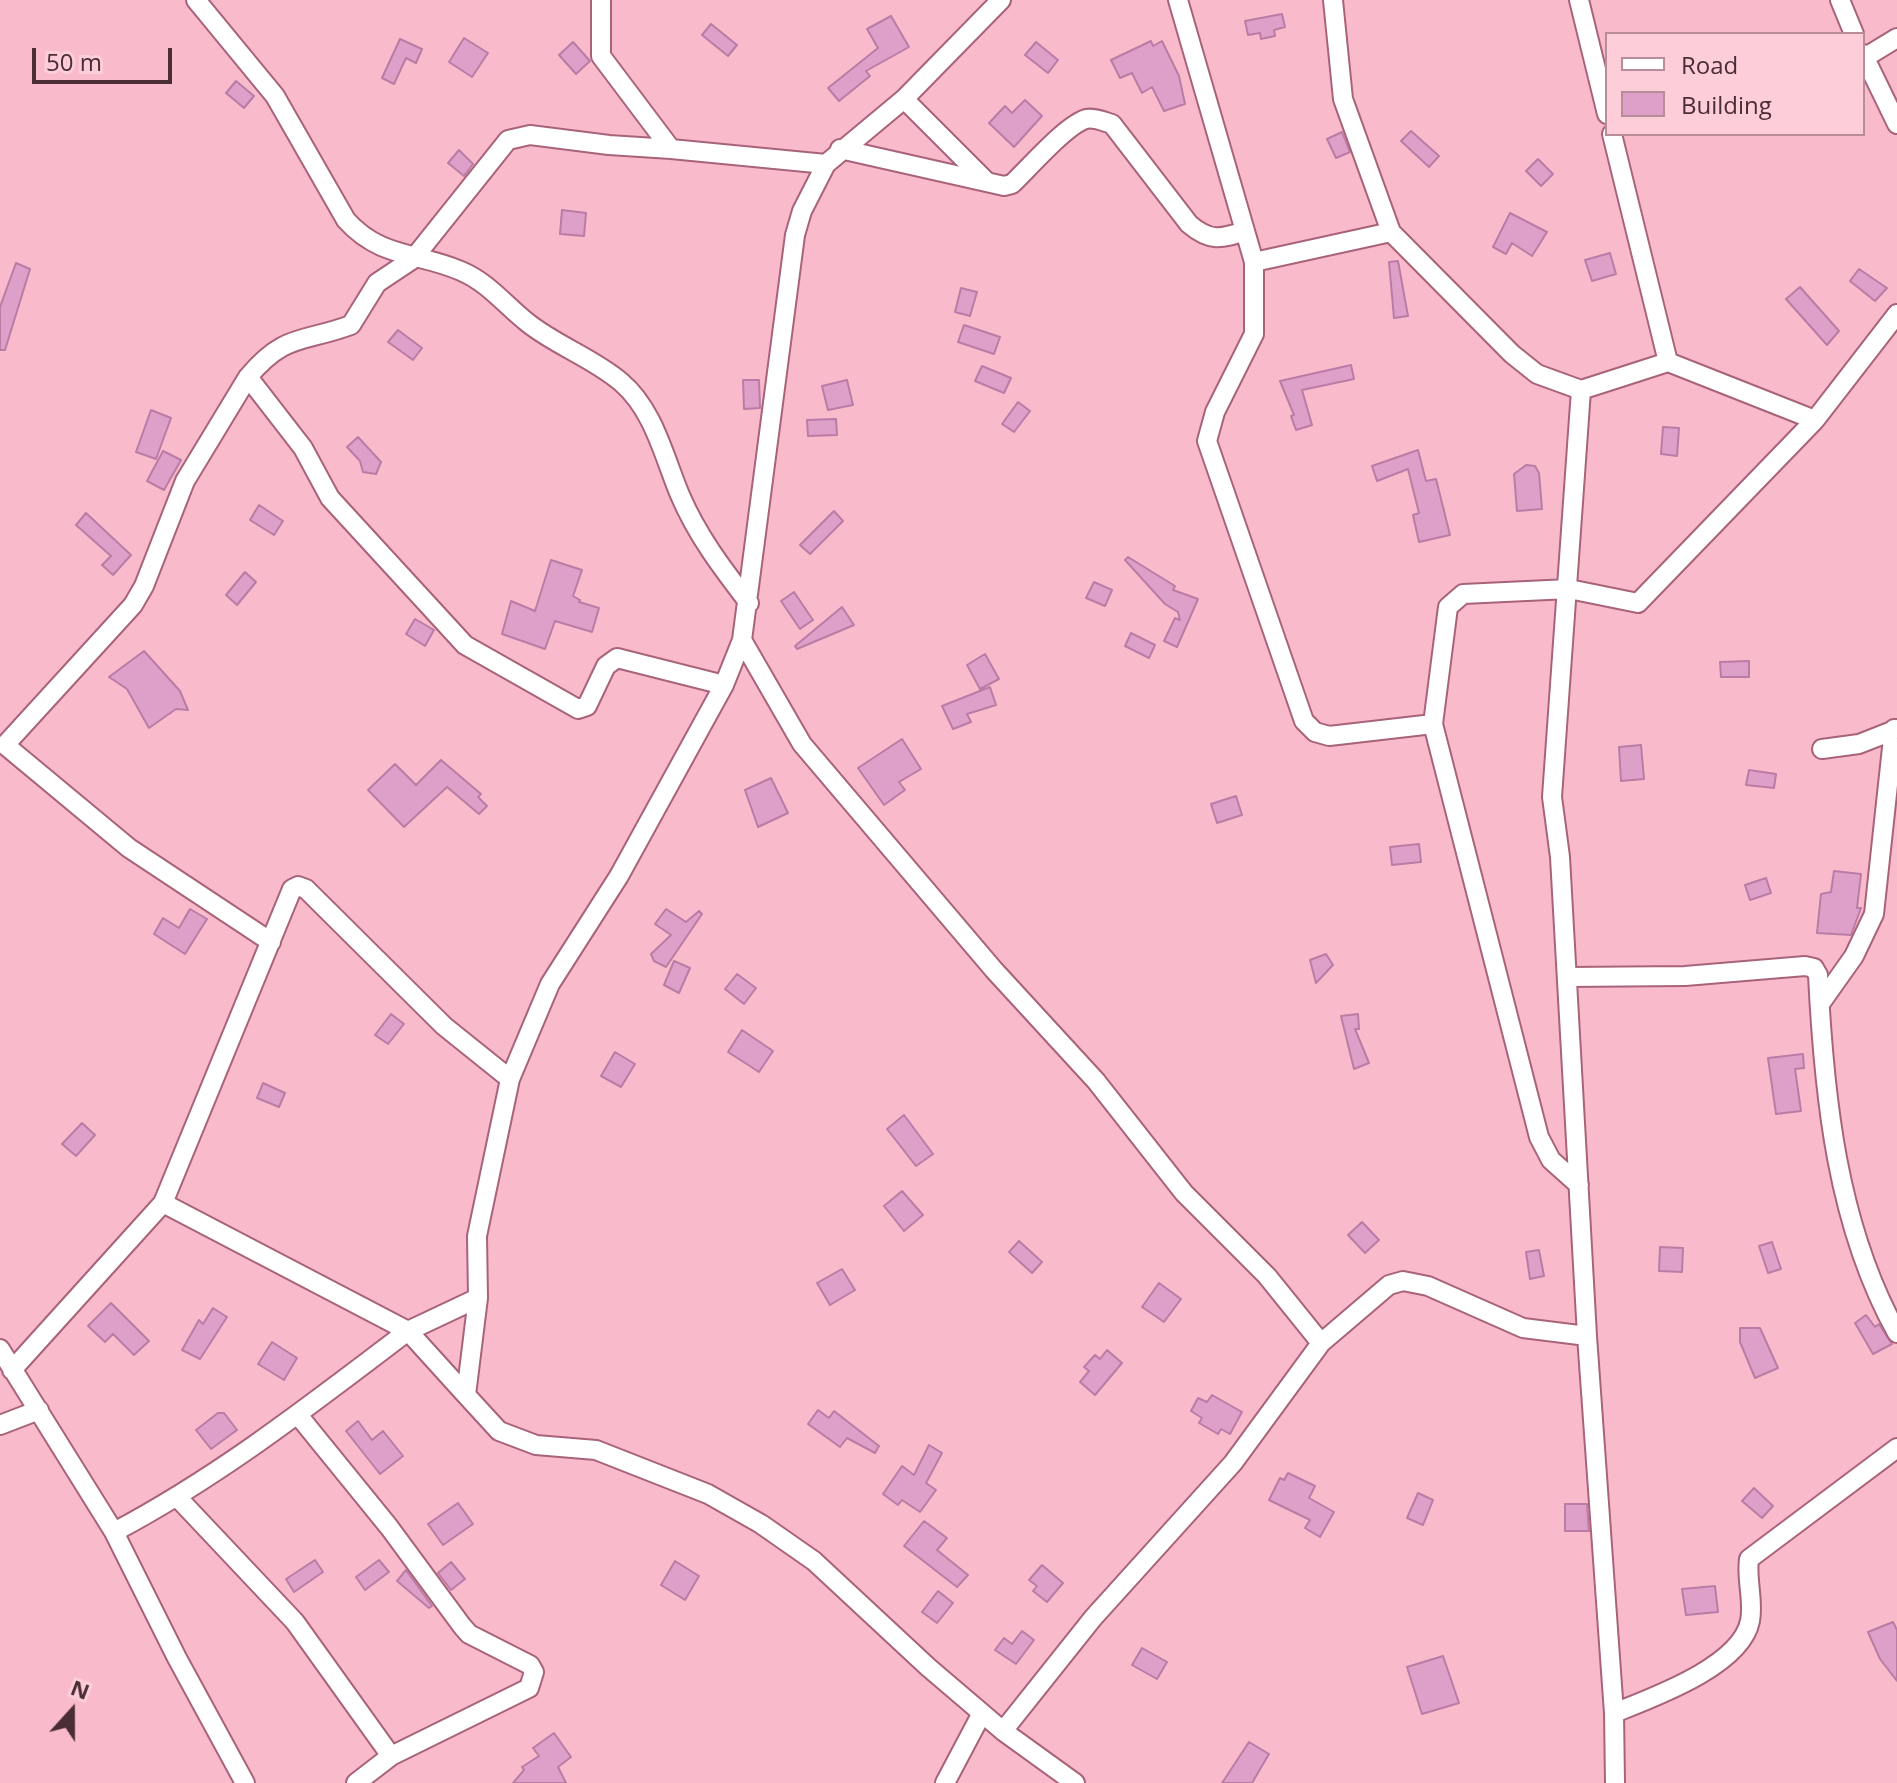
<!DOCTYPE html>
<style>
body{margin:0}
#map{position:relative;width:1897px;height:1783px;overflow:hidden;background:#f9bbcc;font-family:"Open Sans",sans-serif}
canvas{display:block}
.legend{position:absolute;left:1605px;top:32px;width:260px;height:104px;box-sizing:border-box;background:#fdcdda;border:2px solid #b68d98;margin:0;padding:10px 14px;list-style:none;font-size:24px;color:#4b2d36}
.legend li{display:flex;align-items:center;gap:16px;height:40px}
.legend b{width:40px;border:2px solid #b68d98}
.north{position:absolute;left:32px;top:1671px;width:80px;height:80px;-webkit-text-stroke:6px #fdcdda;paint-order:stroke;rotate:21deg;font-size:22px;font-weight:700;line-height:32px;text-align:center;color:#4b2d36}
.north::after{content:'';display:block;margin:auto;width:28px;height:36px;background:#4b2d36;clip-path:polygon(50% 0,100% 100%,50% 72%,0 100%)}
.scale{position:absolute;left:32px;top:48px;width:140px;height:36px;box-sizing:border-box;border:4px solid #4b2d36;border-top:0;padding-left:10px;font-size:24px;line-height:28px;white-space:nowrap;color:#4b2d36;-webkit-text-stroke:6px #fdcdda;paint-order:stroke}
</style>
<div id="map">
<canvas width="1897" height="1783"></canvas>
<ul class="legend">
<li><b style="height:10px;background:#fff"></b>Road</li>
<li><b style="height:22px;background:#dea0c8"></b>Building</li>
</ul>
<div class="north">N</div>
<div class="scale">50 m</div>
</div>
<script>
const ctx = document.querySelector('canvas').getContext('2d');
ctx.lineJoin = 'round';
function paint(path, color) { ctx.fillStyle = color; ctx.fill(path, 'evenodd'); }
function stroke(path, color, width, dash) { ctx.strokeStyle = color; ctx.lineWidth = width; ctx.lineCap = dash ? 'butt' : 'round'; ctx.setLineDash(dash || []); ctx.stroke(path); }
const building = new Path2D(`
 M1282,14l3,13 -11,3 1,6 -14,3 -1,-6 -12,2 -3,-14z
 M891,16l18,31 -43,24 4,5 -31,25 -11,-13 50,-40 -11,-19z
 M711,24l26,21 -9,11 -26,-21z
 M464,38l24,15 -16,24 -23,-15z
 M400,39l22,10 -6,14 -10,-5 -12,26 -12,-6z
 M1151,41l2,5 9,-5 17,35 6,28 -21,7 -12,-24 -10,6 -10,-20 -12,5 -9,-18z
 M573,42l17,19 -14,13 -17,-19z
 M1036,42l22,18 -10,13 -23,-18z
 M236,81l18,15 -10,12 -18,-15z
 M1025,100l17,16 -28,31 -25,-24 16,-17 7,7z
 M1411,131l28,25 -10,11 -28,-26z
 M1342,132l8,20 -14,6 -9,-19z
 M459,150l14,14 -9,12 -16,-13z
 M1538,159l15,15 -12,12 -15,-15z
 M562,210l24,3 -2,23 -24,-2z
 M1510,213l37,19 -15,24 -20,-13 -6,11 -13,-7z
 M1610,253l6,21 -24,7 -7,-21z
 M1398,261l10,55 -14,2 -5,-56z
 M16,263l14,6 -25,81h-5v-43z
 M1859,269l28,19 -12,13 -25,-20z
 M1800,287l39,44 -12,14 -41,-46z
 M961,288l16,4 -7,24 -15,-4z
 M964,325l36,12 -6,17 -36,-12z
 M398,330l24,18 -9,12 -25,-18z
 M1351,365l3,14 -52,11 10,35 -16,5 -5,-14 3,-1 -14,-34z
 M982,366l29,12 -7,15 -29,-12z
 M743,380h16l1,28 -16,1z
 M847,380l6,25 -25,5 -6,-24z
 M1018,402l12,9 -16,21 -12,-8z
 M151,410l20,8 -15,41 -20,-7z
 M836,419l1,16 -29,1 -1,-16z
 M1663,427l16,1 -2,28 -16,-2z
 M358,437l23,25 -5,12 -13,-2 -3,-11 -13,-14z
 M1418,450l8,31 10,-2 14,56 -31,7 -6,-27 6,-2 -11,-44 -31,12 -5,-15z
 M163,451l18,9 -17,30 -17,-9z
 M1526,465l9,1 4,7 3,36 -25,2 -3,-37z
 M259,505l24,16 -9,14 -24,-15z
 M834,511l9,10 -33,33 -10,-9z
 M86,513l45,42 -18,20 -11,-10 9,-9 -35,-31z
 M1128,557l47,29 -2,4 25,9 -21,48 -13,-6 11,-23 5,2 -2,-8 -13,-8 -40,-44z
 M551,560l31,10 -9,26 7,4 -1,2 20,6 -7,24 -37,-11 -10,28 -43,-15 9,-33 24,10z
 M245,572l11,10 -19,23 -11,-10z
 M1094,582l18,8 -7,16 -19,-8z
 M794,592l19,28 -13,9 -19,-28z
 M842,607l12,18 -57,24 -2,-3z
 M415,619l19,11 -9,16 -19,-12z
 M1131,633l24,12 -6,13 -24,-12z
 M144,651l36,40 8,19 -12,-1 -27,19 -22,-39 -18,-12z
 M985,654l14,25 -19,10 -13,-24z
 M1749,661v16h-28l-1,-15z
 M990,687l6,18 -29,9 4,8 -18,7 -11,-23z
 M902,739l19,30 -22,13 6,8 -21,15 -26,-37z
 M1641,745l3,34 -23,2 -2,-34z
 M441,760l40,34 -3,3 9,9 -8,8 -32,-27 -43,40 -36,-37 27,-26 21,21z
 M1749,770l27,4 -2,14 -28,-3z
 M771,778l17,35 -30,14 -13,-37z
 M1236,796l6,19 -25,8 -6,-19z
 M1419,844l2,18 -29,3 -2,-18z
 M1834,871l27,3 -4,34h4l-10,27 -34,-2 4,-39 10,-2z
 M1766,878l5,15 -21,7 -5,-15z
 M190,909l17,10 -22,35 -31,-20 9,-16 16,10z
 M666,909l20,13 13,-11 3,3 -36,53 -12,-6 -3,-7 20,-19 -16,-11z
 M1326,954l7,11 -17,18 -6,-23z
 M674,961l16,7 -11,25 -15,-8z
 M737,974l19,14 -12,16 -19,-15z
 M391,1014l13,10 -16,20 -13,-9z
 M1358,1014l1,15h-4l14,34 -15,6 -13,-53z
 M742,1030l31,21 -14,21 -31,-20z
 M615,1052l20,12 -14,23 -20,-11z
 M1803,1054l1,14 -9,1 6,42 -25,3 -8,-56z
 M263,1083l22,10 -6,14 -22,-9z
 M904,1115l29,39 -17,12 -29,-37z
 M82,1123l13,12 -19,21 -14,-12z
 M902,1191l21,24 -19,16 -20,-25z
 M1362,1222l17,18 -14,13 -17,-18z
 M1019,1241l23,21 -10,11 -23,-21z
 M1772,1242l9,27 -13,4 -9,-27z
 M1660,1247l23,1 -1,24 -23,-1z
 M1539,1250l5,26 -14,3 -4,-27z
 M842,1269l13,21 -25,15 -13,-22z
 M1159,1283l22,16 -17,23 -22,-15z
 M111,1303l38,38 -15,14 -21,-21 -8,8 -17,-16z
 M213,1308l14,9 -27,42 -18,-9 17,-30 4,4z
 M1866,1315l9,12 4,-3 13,20 -19,10 -18,-31z
 M1740,1328h20l18,40 -23,10 -15,-36z
 M272,1342l25,16 -13,22 -26,-16z
 M1107,1350l15,13 -27,32 -15,-13 9,-11 -5,-4 11,-12 5,4z
 M1212,1395l30,17 -12,22 -9,-5 -3,5 -19,-11 3,-5 -11,-7 7,-13 9,4z
 M818,1410l11,8 5,-7 45,35 -4,7 -28,-15 -7,9 -32,-23z
 M218,1413h6l13,17 -26,19 -15,-19z
 M358,1421l14,19 11,-9 20,25 -23,18 -34,-43z
 M929,1445l13,8 -16,30 10,7 -16,22 -18,-12 -4,5 -15,-11 19,-28 12,9z
 M1288,1473l27,13 -6,12 25,14 -14,25 -15,-9 5,-8 -41,-20 11,-22 4,2z
 M1754,1488l19,18 -11,12 -20,-17z
 M1418,1493l15,7 -10,25 -16,-7z
 M458,1503l15,21 -30,21 -15,-21z
 M1565,1504h22l2,27h-24z
 M924,1521l23,17 -10,12 31,25 -11,12 -53,-41z
 M315,1560l8,12 -29,20 -8,-13z
 M379,1560l10,12 -24,18 -9,-13z
 M675,1561l24,15 -14,24 -24,-15z
 M451,1562l14,17 -14,11 -13,-17z
 M1042,1565l21,18 -16,19 -14,-11 4,-5 -8,-6z
 M406,1570l26,36 -3,2 -32,-27z
 M1715,1586l3,26 -32,3 -4,-26z
 M938,1591l15,12 -16,20 -15,-11z
 M1893,1622l4,8v51l-17,-22 -12,-27z
 M1022,1631l12,9 -18,24 -21,-14 9,-12 8,6z
 M1142,1648l25,14 -10,17 -25,-14z
 M1443,1656l16,47 -37,11 -15,-47z
 M554,1733l17,24 -13,10 8,16h-53l11,-13 -2,-3 17,-11 -6,-8z
 M1249,1742l20,12 -17,29h-30z`);
const minor = new Path2D(`
 M196,0l79,96 71,124c35,39 72,32 115,51 28,12 44,34 67,52 29,23 65,35 93,59 33,28 43,75 59,113 17,40 42,73 69,108
 M601,0v56l70,93 155,15
 M1001,0l-97,99 -78,65 -24,47 -7,24 -53,405 -18,45 -105,191 -69,108 -40,95 -33,157 1,62 -12,97 33,36 37,14 60,5 112,44 53,30 53,37 114,106 75,64 72,52
 M1178,0l76,262v72l-39,78 -8,29 97,280 11,11 14,4 104,-12
 M1333,0l10,99 48,133 121,122 25,20 44,16 87,-28 147,58 82,-106
 M1579,0l28,114
 M1840,0l14,34
 M1863,54l34,70
 M1864,58l33,-20
 M904,99l81,81
 M1612,134l56,228
 M671,149l-62,-4 -79,-10 -22,5 -95,119 -36,24 -26,42c-49,18 -66,8 -103,52l55,71 27,50 135,147 113,64 9,-3 19,-40 11,-8 107,27
 M840,149l164,37 8,-2c17,-16 54,-59 74,-65 8,-2 19,3 26,5l77,100c21,18 32,15 56,7
 M1254,262l137,-30
 M248,377l-63,104 -41,105 -11,19 -128,140 124,103 142,94
 M1581,390l-29,407 8,60 27,479 27,377
 M742,640l60,104 192,226 102,111 88,112 83,83 54,67 -88,120 -140,155 -90,113
 M1822,749l37,-5 38,-15
 M1567,977l118,-1 120,-10 9,2 4,7c6,122 19,250 79,358
 M1820,1004l34,-48 20,-42 20,-185
 M1579,1185l-28,-25 -12,-23 -106,-413 15,-117 15,-13 106,-5 69,14 177,-183
 M163,1203l245,128 70,-33
 M1321,1343l68,-58 14,-4 25,5 95,42 64,8
 M0,1349l114,183 63,126 68,125
 M12,1370l151,-167 129,-314 6,-3 8,3 138,137 66,53
 M298,1415l91,112 73,99 7,8 61,31 4,7 -5,16 -138,68 -35,27
 M0,1425l39,-15
 M178,1498l117,124 96,134
 M114,1532c106,-56 199,-129 294,-201l58,64
 M945,1783l37,-70
 M1615,1783l-1,-70c40,-16 127,-47 136,-92 4,-20 -4,-42 -1,-62l148,-111`);
paint(building, '#dea0c8');
stroke(building, '#ba7ca5', 2);
stroke(minor, '#a96379', 22);
stroke(minor, '#fff', 18);
</script>
